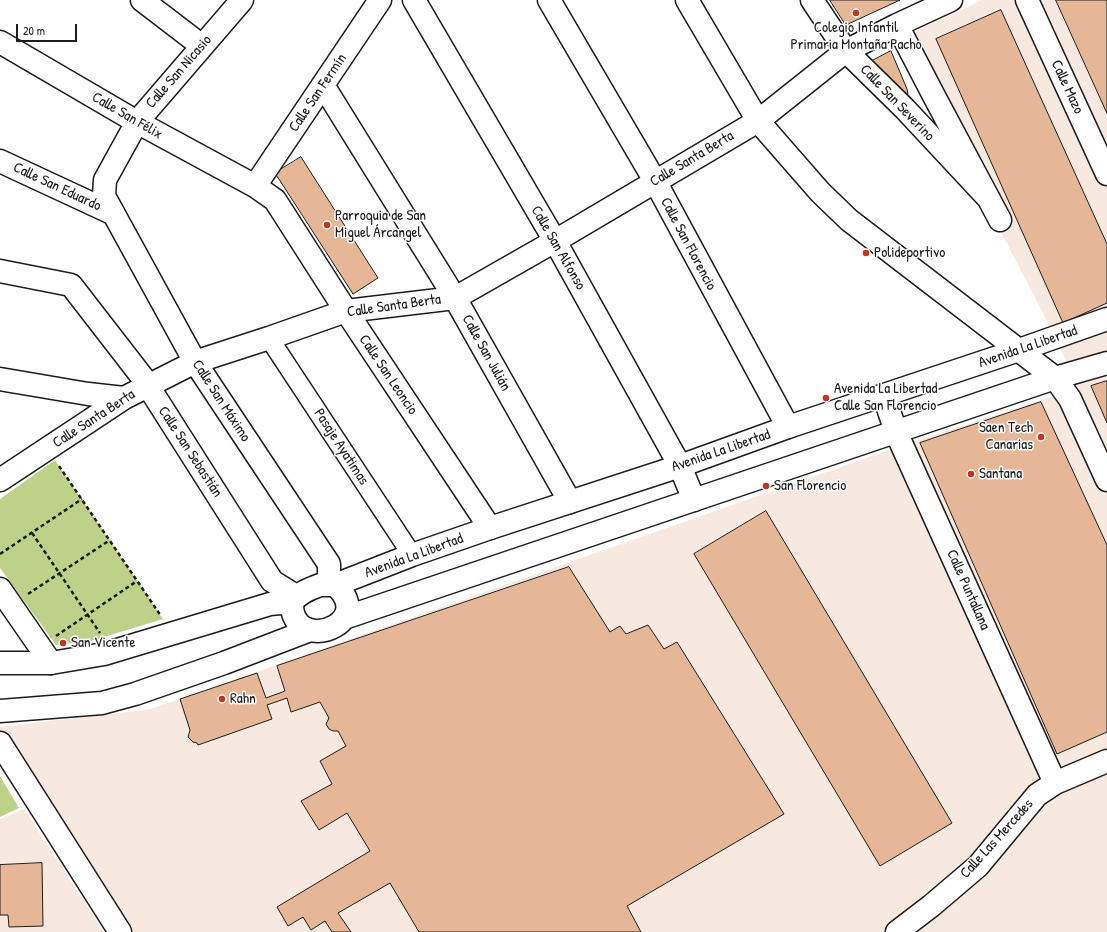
<!DOCTYPE html>
<meta charset="utf-8">
<style>
body{margin:0}
#map{position:relative;width:1107px;height:932px;overflow:hidden;background:#fff;font-family:"Patrick Hand",sans-serif}
canvas{display:block}
.scale{position:absolute;left:16px;top:24px;width:61px;height:18px;box-sizing:border-box;border:2px solid #1c1c1c;border-top:0;padding-left:5px;font-size:12px;line-height:14px;white-space:nowrap;color:#1c1c1c;-webkit-text-stroke:3px #fff;paint-order:stroke}
</style>
<div id="map">
<canvas width="1107" height="932"></canvas>
<div class="scale">20 m</div>
</div>
<script>
const ctx = document.querySelector('canvas').getContext('2d');
ctx.lineJoin = 'round';
function paint(path, color) { ctx.fillStyle = color; ctx.fill(path, 'evenodd'); }
function stroke(path, color, width, dash) { ctx.strokeStyle = color; ctx.lineWidth = width; ctx.lineCap = dash ? 'butt' : 'round'; ctx.setLineDash(dash || []); ctx.stroke(path); }
function label(font, color, halo, rows, align = 'center') {
  ctx.font = font + ' "Patrick Hand",sans-serif'; ctx.lineWidth = 3; ctx.setLineDash([]); ctx.textBaseline = 'middle'; ctx.strokeStyle = halo; ctx.fillStyle = color; for (const [text, x, y, turn = 0] of rows) {
    ctx.save(); ctx.translate(x, y); ctx.rotate((+turn || 0) * Math.PI / 180); ctx.textAlign = isNaN(turn) ? turn : align; if (halo) ctx.strokeText(text, 0, 0); ctx.fillText(text, 0, 0); ctx.restore();
  }
}
const built = new Path2D(`
 M982,0h125v932h-987l-120,-187v-18l151,-18 758,-266 170,-55 -38,-79 -141,-271z
 M24,809l80,123h-104v-113z`);
const green = new Path2D(`
 M55,460l108,159 -72,22 -35,4 -56,-77v-69z
 M0,776l19,32 -19,9z`);
const building = new Path2D(`
 M830,0h70l-54,25z
 M1056,0h51v113z
 M1001,10l106,234v59l-44,20 -127,-284z
 M891,51l16,38 1,5 -2,3h-4l-30,-36z
 M301,157l77,121 -25,16 -78,-121z
 M1107,381v42l-16,-37z
 M1041,402l66,143v187l-50,22 -137,-311z
 M766,511l186,312 -72,43 -186,-312z
 M569,567l41,65 10,-6 6,8 22,-9 16,24 13,-7 107,172 -157,92 14,26h-222l-29,-49 -52,30 13,19h-19l-7,-11 -14,9 -8,-13 -15,9 -11,-19 93,-56 -23,-38 -28,17 -18,-29 31,-17 -12,-23 26,-15 -8,-15h-5l-4,-2 -3,-5 3,-6 -9,-16 -29,10 -4,-14 -20,7 5,14 -74,26 -1,-2 -4,-1 -5,-5 2,-7 -10,-31 77,-26 9,25 19,-7 -8,-25z
 M42,863l1,63 -34,1 -1,-12h-8v-50z`);
const path = new Path2D(`
 M59,466l102,150
 M32,533l68,100
 M0,554l82,-55
 M28,594l82,-54
 M56,636l81,-55`);
const pedestrian = new Path2D(`
 M269,338l143,217`);
const minor = new Path2D(`
 M142,0l60,46
 M242,0l-105,122 -32,58 -1,16 91,166 134,202v20
 M414,0l141,241 125,225 14,34
 M549,0l106,181 133,246
 M812,0l34,51 59,58 84,90
 M1027,0l80,174
 M897,25l37,71 66,124
 M0,42l137,80 118,64 20,14 71,111 144,217
 M323,85l132,213 115,204
 M0,161l114,53
 M255,186l125,-186
 M0,271l71,14 72,93 129,203 24,15
 M1055,378l15,21 37,81
 M0,379l88,15 36,4
 M884,396l12,36 159,351
 M0,480l124,-82 71,-36 74,-24 77,-27 109,-13 100,-57 203,-120 88,-70 51,-26 54,-25
 M0,589l51,74
 M0,743l120,189
 M897,932l34,-26 47,-40 59,-71 18,-12 52,-22`);
const tertiary = new Path2D(`
 M687,0l71,121 62,71 29,28 206,158
 M320,585h15c39,34 -25,64 -40,33 -3,-5 -3,-10 -3,-16 7,-9 17,-13 28,-17z
 M335,585l77,-30 78,-27 190,-62 108,-39 231,-77 88,-31
 M344,618l711,-240 52,-15
 M0,663h51l53,-9 166,-50 22,-2
 M0,711l102,-8 33,-9 89,-31 86,-33`);
const markers = [
 [856,13,4,"#c8321e"],
 [327,225,4,"#c8321e"],
 [866,253,4,"#c8321e"],
 [826,398,4,"#c8321e"],
 [1041,437,4,"#c8321e"],
 [971,474,4,"#c8321e"],
 [766,486,4,"#c8321e"],
 [63,643,4,"#c8321e"],
 [222,699,4,"#c8321e"]
];
const poiNames = [
 ["Colegio Infantil",856,28,"center"],
 ["Primaria Montaña Pacho",856,45,"center"],
 ["Parroquia de San",335,216],
 ["Miguel Árcangel",335,233],
 ["Polideportivo",874,253],
 ["Avenida La Libertad",834,389],
 ["Calle San Florencio",834,406],
 ["Saen Tech",1033,428,"right"],
 ["Canarias",1033,445,"right"],
 ["Santana",979,474],
 ["San Florencio",774,486],
 ["San Vicente",71,643],
 ["Rahn",230,699]
];
const streetNames = [
 ["Calle San Nicasio",179,72,-49],
 ["Calle Mazo",1067,87,65],
 ["Calle San Fermín",318,93,-56],
 ["Calle San Severino",897,103,46],
 ["Calle San Félix",127,116,30],
 ["Calle Santa Berta",692,159,-31],
 ["Calle San Eduardo",57,187,25],
 ["Calle San Florencio",688,244,62],
 ["Calle San Alfonso",558,248,60],
 ["Calle Santa Berta",394,306,-8],
 ["Avenida La Libertad",1028,347,-19],
 ["Calle San Julián",486,353,61],
 ["Calle San Leoncio",388,375,56],
 ["Calle San Máximo",221,401,57],
 ["Calle Santa Berta",94,419,-33],
 ["Pasaje Ayatimas",341,447,57],
 ["Avenida La Libertad",721,451,-19],
 ["Calle San Sebastián",190,452,57],
 ["Avenida La Libertad",414,556,-20],
 ["Calle Puntallana",968,590,66],
 ["Calle Las Mercedes",997,839,-48]
];
paint(built, '#f8e9e0');
paint(green, '#bdd288');
paint(building, '#e6b797');
stroke(building, '#1c1c1c', 1);
stroke(pedestrian, '#1c1c1c', 21);
stroke(minor, '#1c1c1c', 25);
stroke(tertiary, '#1c1c1c', 25);
stroke(path, '#1c1c1c', 2.5, [4, 3]);
stroke(pedestrian, '#fff', 18);
stroke(minor, '#fff', 22);
stroke(tertiary, '#fff', 22);
for (const [x, y, r, color] of markers) { const dot = new Path2D(); dot.arc(x, y, r, 0, 2 * Math.PI); ctx.fillStyle = color; ctx.fill(dot); stroke(dot, '#fff', 1.5); }
label('15px', '#1c1c1c', '#fff', poiNames, 'left');
label('15px', '#1c1c1c', '#fff', streetNames);
</script>
